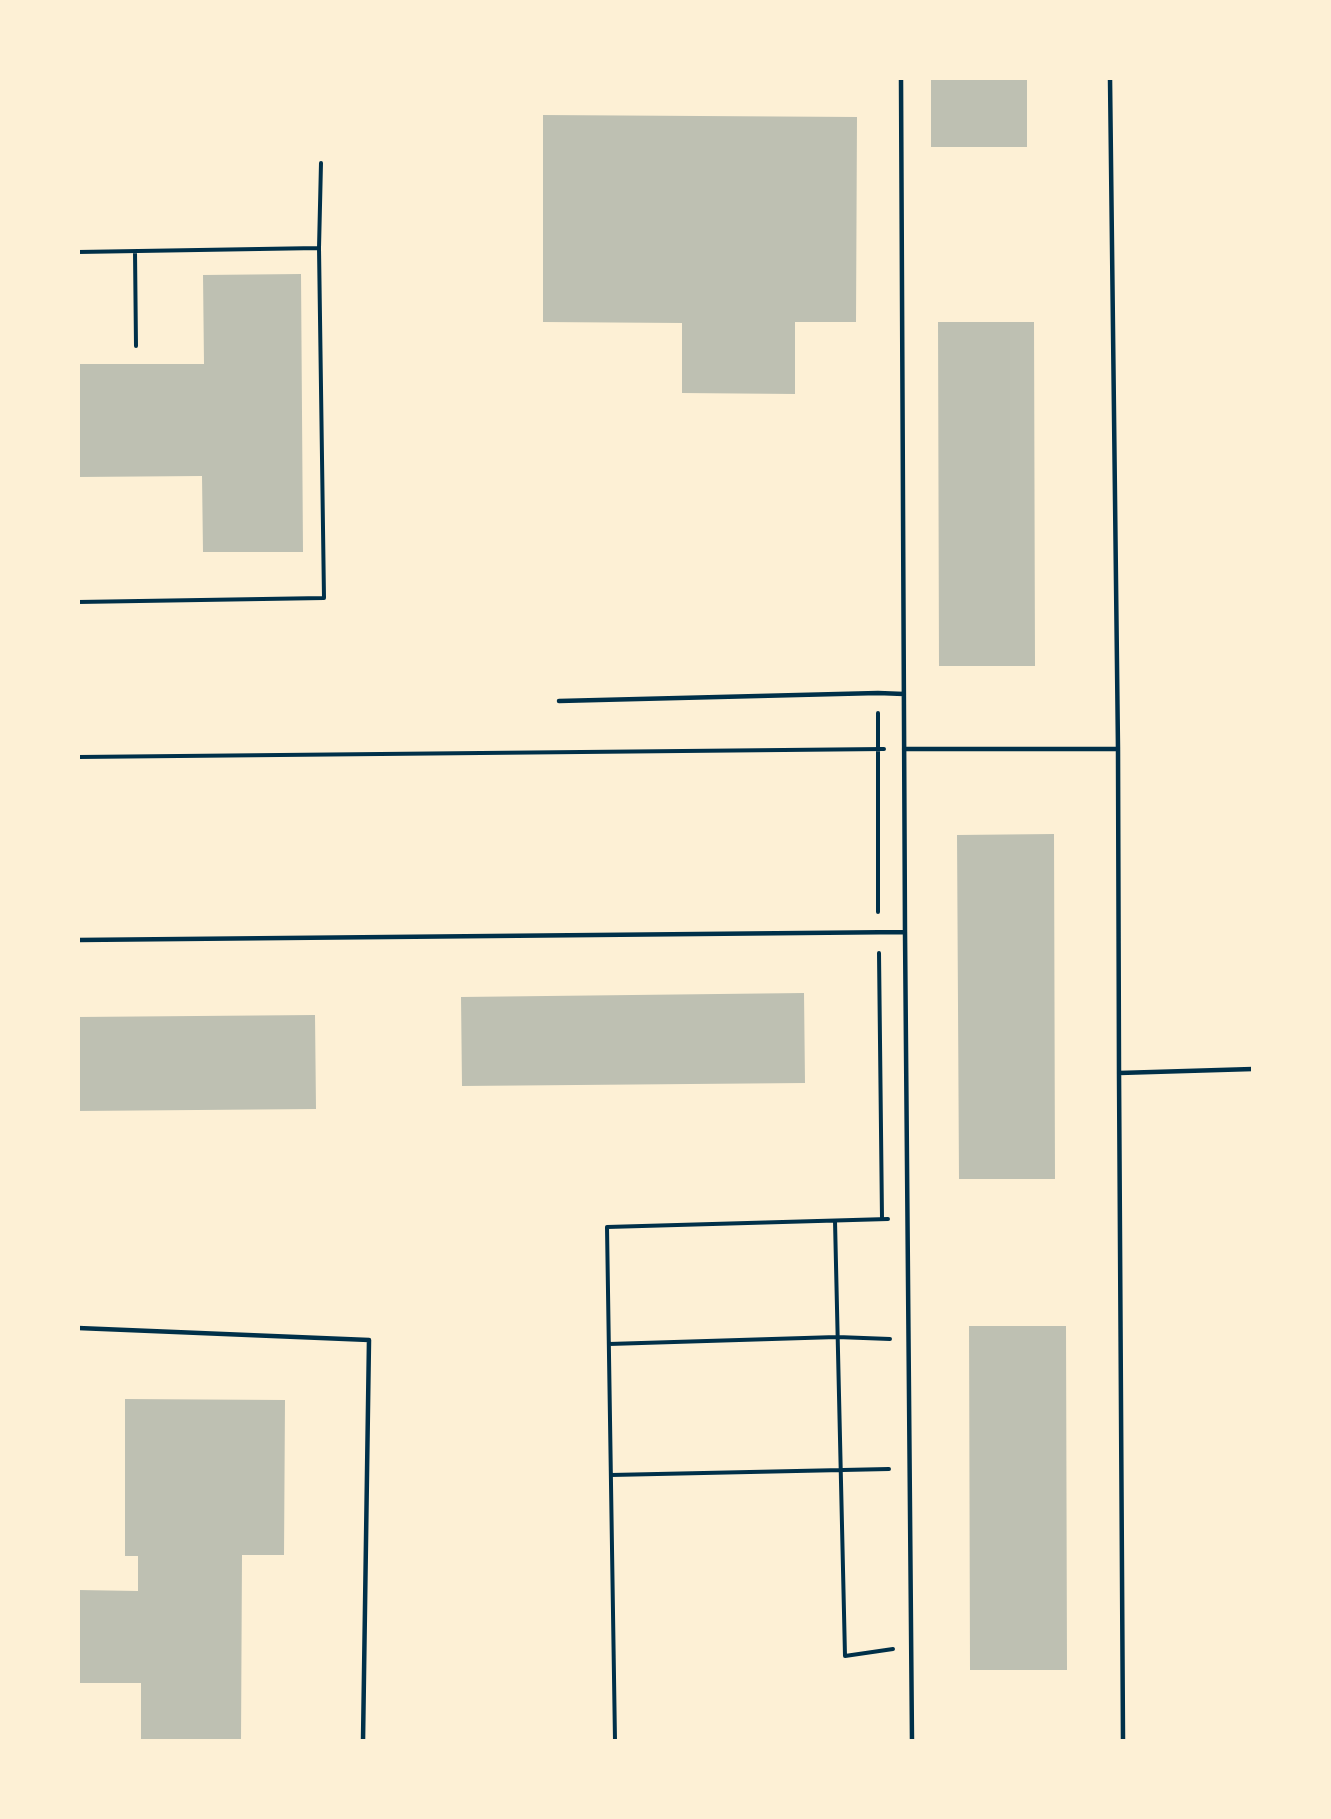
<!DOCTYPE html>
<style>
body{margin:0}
#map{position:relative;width:1331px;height:1819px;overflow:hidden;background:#fdf0d5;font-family:Inter,sans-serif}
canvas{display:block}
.frame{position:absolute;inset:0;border:80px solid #fdf0d5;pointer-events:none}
</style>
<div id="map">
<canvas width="1331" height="1819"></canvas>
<div class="frame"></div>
</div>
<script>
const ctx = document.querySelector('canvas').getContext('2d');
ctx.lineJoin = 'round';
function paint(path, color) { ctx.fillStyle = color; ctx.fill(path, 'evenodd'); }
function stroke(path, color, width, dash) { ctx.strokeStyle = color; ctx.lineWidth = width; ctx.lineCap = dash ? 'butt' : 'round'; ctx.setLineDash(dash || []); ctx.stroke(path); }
const building = new Path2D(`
 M931,78h96v69h-96z
 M543,115l314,2 -1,205h-61v72l-113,-1v-70l-139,-1z
 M301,274l2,278h-100l-1,-76 -124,1v-113h126l-1,-89z
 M938,322h96l1,344h-96z
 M1054,834l1,345h-96l-2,-344z
 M804,993l1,90 -343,3 -1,-89z
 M315,1015l1,94 -238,2v-94z
 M969,1326h97l1,344h-97z
 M125,1399l160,1 -1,155h-42l-1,186h-100v-58h-63v-93l60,1v-35h-13z`);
const path = new Path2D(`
 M319,248l2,-85
 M78,252l241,-4 5,350 -246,4
 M135,252l1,94
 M878,713v199
 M78,757l806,-8
 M879,953l3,266
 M835,1221l10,435 48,-7
 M609,1344l228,-7 53,2
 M611,1475l278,-6
 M615,1741l-8,-514 281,-8`);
const service = new Path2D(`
 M901,78l4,854 7,809
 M1110,78l8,671 1,324 134,-4
 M559,701l319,-8 26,1
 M904,749h214
 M78,940l827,-8
 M1119,1073l4,668
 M78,1328l291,12 -6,401`);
paint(building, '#bec0b2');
stroke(path, '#003049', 4);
stroke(service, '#003049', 4.5);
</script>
